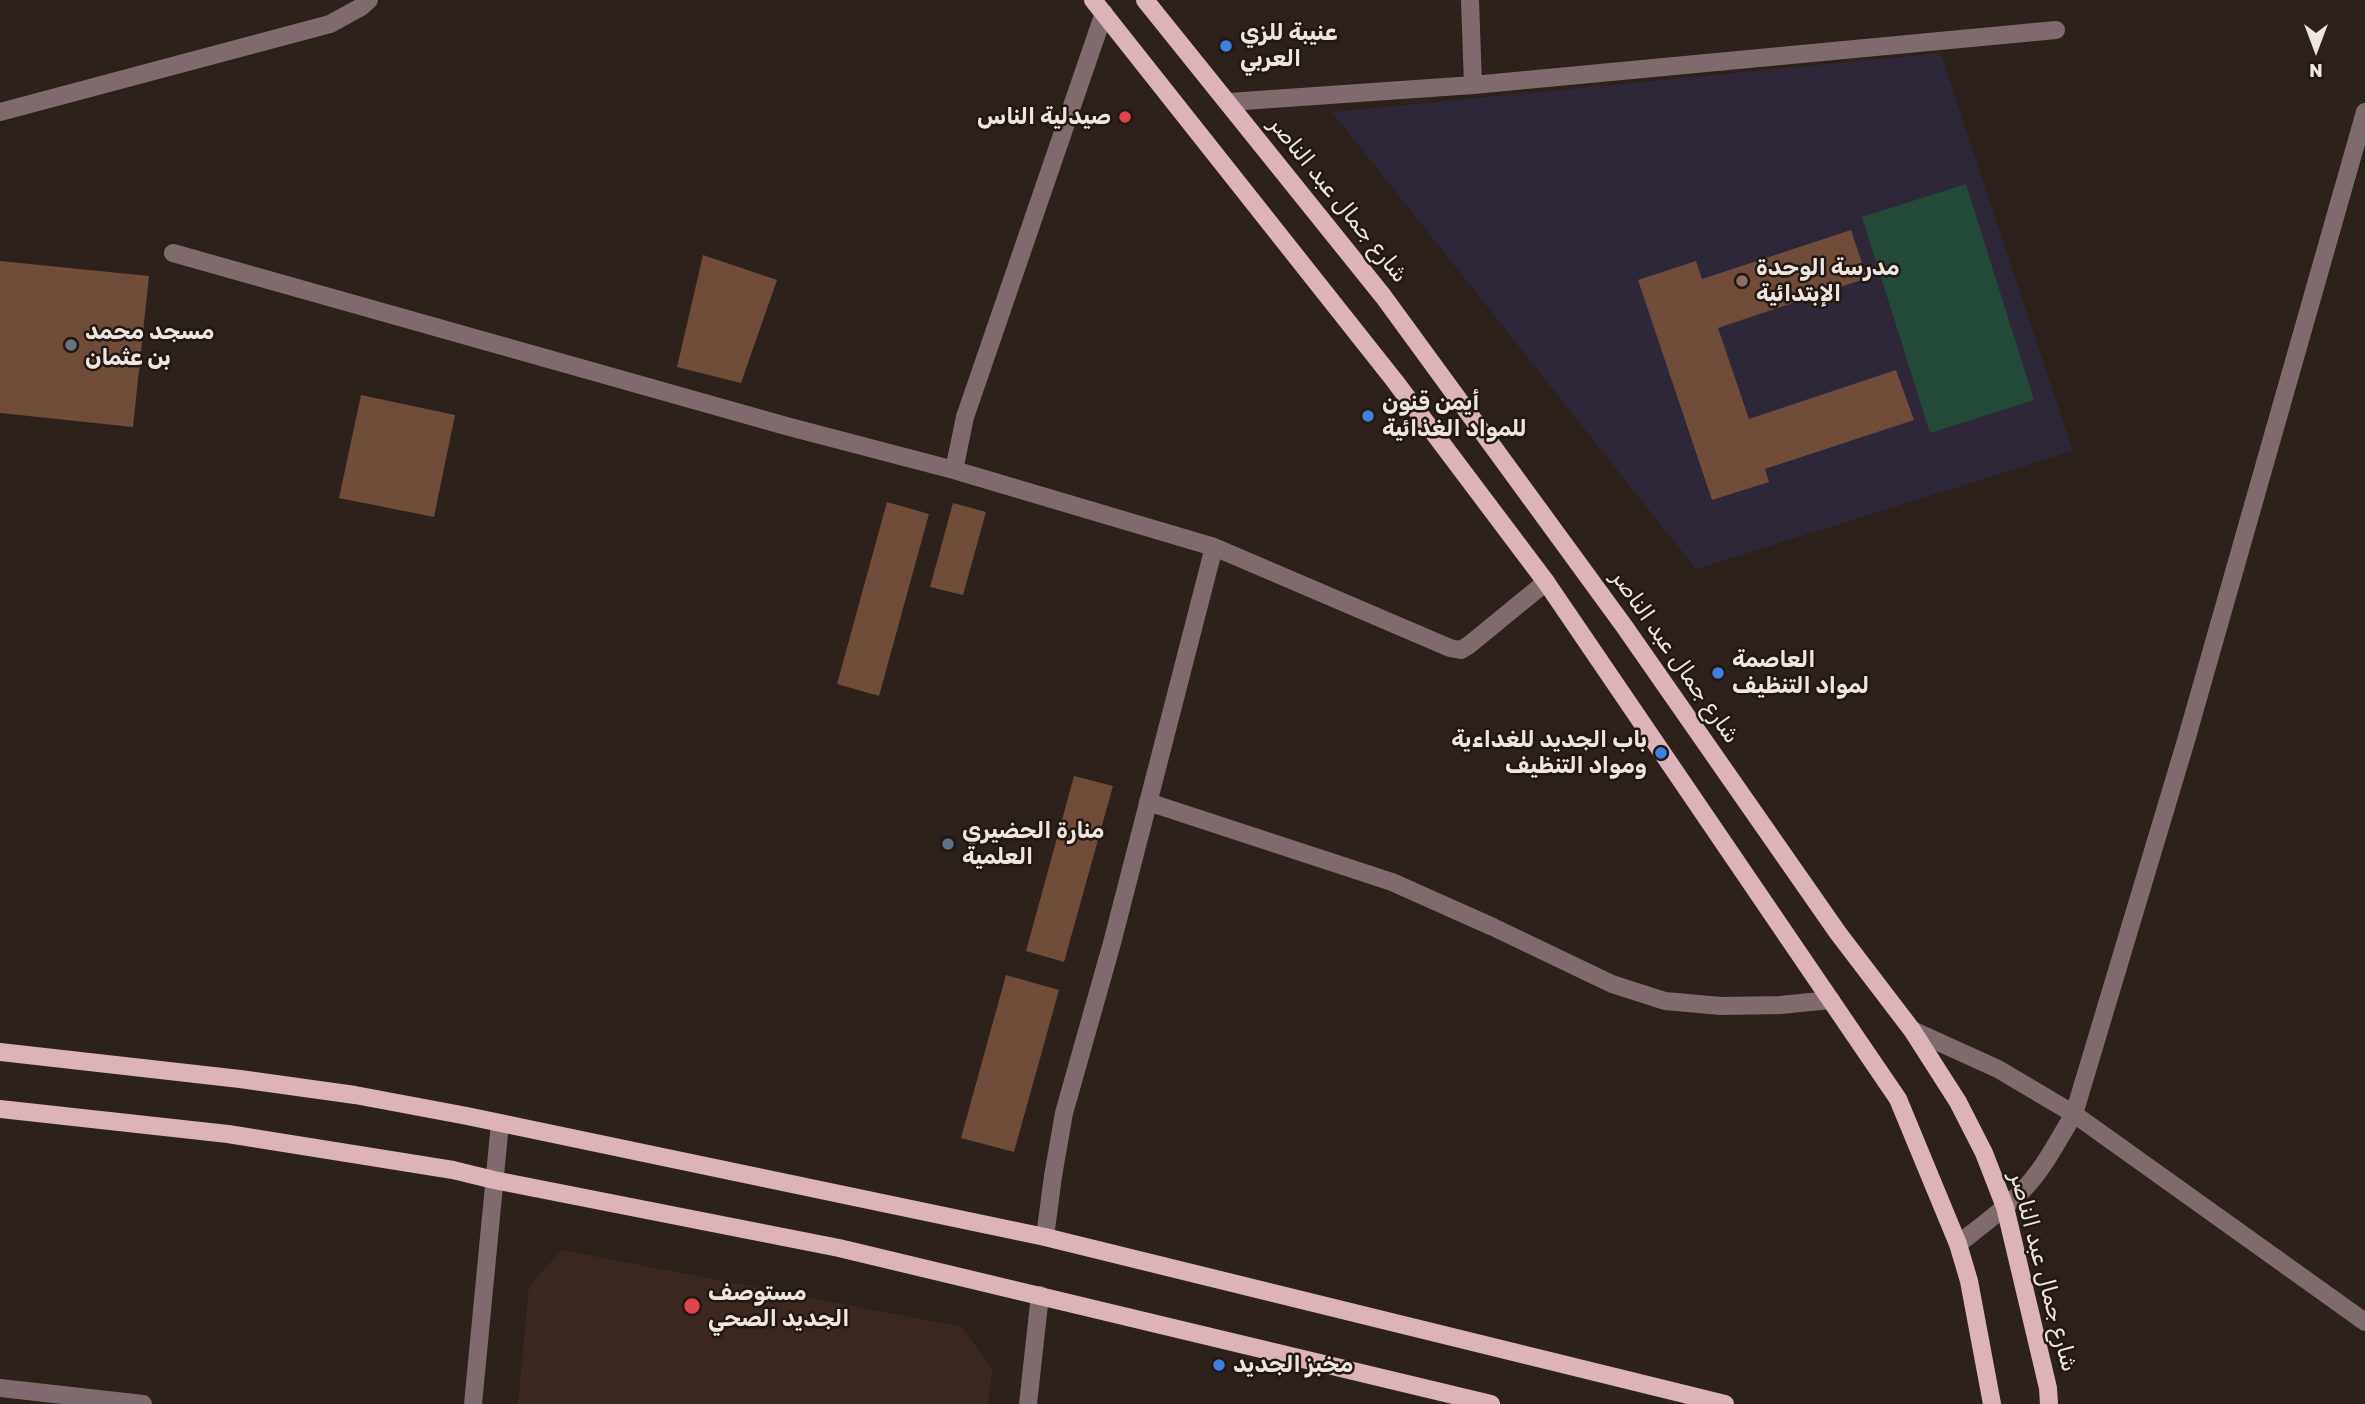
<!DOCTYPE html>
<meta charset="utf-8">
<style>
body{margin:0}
#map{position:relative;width:2365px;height:1404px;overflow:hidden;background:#2d211b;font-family:Rubik,sans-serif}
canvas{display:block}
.north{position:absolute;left:2281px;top:14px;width:70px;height:70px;-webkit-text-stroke:5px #231712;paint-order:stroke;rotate:180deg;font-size:19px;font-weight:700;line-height:28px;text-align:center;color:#ede5e1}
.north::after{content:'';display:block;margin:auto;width:24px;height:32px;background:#ede5e1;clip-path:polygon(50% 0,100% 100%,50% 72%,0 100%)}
</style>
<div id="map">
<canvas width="2365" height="1404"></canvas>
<div class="north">N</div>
</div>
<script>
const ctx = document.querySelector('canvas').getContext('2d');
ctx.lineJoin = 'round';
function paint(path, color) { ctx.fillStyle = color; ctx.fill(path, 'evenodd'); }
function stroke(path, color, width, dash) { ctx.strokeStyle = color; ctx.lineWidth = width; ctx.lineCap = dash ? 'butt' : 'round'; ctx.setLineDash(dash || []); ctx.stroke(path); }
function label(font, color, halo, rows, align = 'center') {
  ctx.font = font + ' Rubik,Cairo,sans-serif'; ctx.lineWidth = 5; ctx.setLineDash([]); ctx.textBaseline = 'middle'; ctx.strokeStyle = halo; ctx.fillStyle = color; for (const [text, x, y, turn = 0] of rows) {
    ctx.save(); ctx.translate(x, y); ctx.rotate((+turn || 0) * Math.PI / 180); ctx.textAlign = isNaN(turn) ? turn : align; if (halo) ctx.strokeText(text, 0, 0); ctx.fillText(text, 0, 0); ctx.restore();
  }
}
const built = new Path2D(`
 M562,1250l400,77 30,42 -4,35h-470l11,-118z`);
const education = new Path2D(`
 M1941,53l132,398 -377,118 -364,-457z`);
const green = new Path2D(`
 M1966,184l68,216 -104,33 -68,-216z`);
const building = new Path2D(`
 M1851,230l16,48 -149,50 31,91 147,-49 18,50 -149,49 4,13 -57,18 -74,-220 58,-19 6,18z
 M703,255l74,25 -36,103 -64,-16z
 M0,261l149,15 -16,151 -133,-14z
 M361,395l94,20 -21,102 -95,-19z
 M887,502l42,12 -50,182 -42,-12z
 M953,503l33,9 -23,83 -33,-8z
 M1074,776l39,10 -49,176 -38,-11z
 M1006,975l53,15 -45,162 -53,-14z`);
const minor = new Path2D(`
 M1470,0l3,85
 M1229,102l244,-17 583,-55
 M0,112l330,-88 31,-17 8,-7
 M173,253l613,173 168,44 260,77 236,101 11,2 8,-5 77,-63
 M954,470l11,-53 139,-404
 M1148,802l244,80 101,45 119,57 53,17 56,5 59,-1 51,-5
 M1912,1030l86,39 76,45 291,208
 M1045,1237l8,-61 11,-63 48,-170 102,-396
 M1958,1244c22,-17 44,-33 64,-53 22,-22 36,-51 52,-77l111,-370 180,-632
 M0,1388l143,16
 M473,1404l27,-281
 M1028,1404l12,-109`);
const major = new Path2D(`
 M1093,0l301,380 152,202 352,517 60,145 11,37 23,123
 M1145,0l238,296 241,330 214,307 74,97 46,72 26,51 21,54 43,181 1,16
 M0,1052l240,27 115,16 112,21 578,121 680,167
 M0,1109l228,25 225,36 41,10 345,68 652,156`);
const markers = [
 [1226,46,7,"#3f7fe0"],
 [1125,117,7,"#e0444e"],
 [1742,281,7,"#8d6e63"],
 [71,345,7,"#6b7280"],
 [1368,416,7,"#3f7fe0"],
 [1718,673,7,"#3f7fe0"],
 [1661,753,7,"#3f7fe0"],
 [948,844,7,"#5c6f8a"],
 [692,1306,9,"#e0444e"],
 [1219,1365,7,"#3f7fe0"]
];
const poiNames = [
 ["عنيبة للزي",1240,33],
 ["العربي",1240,59],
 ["صيدلية الناس",1111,117,"right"],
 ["مدرسة الوحدة",1756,268],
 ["الإبتدائية",1756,294],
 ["مسجد محمد",85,332],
 ["بن عثمان",85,358],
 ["أيمن قنون",1382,403],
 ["للمواد الغذائية",1382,429],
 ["العاصمة",1732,660],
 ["لمواد التنظيف",1732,686],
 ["باب الجديد للغداءية",1647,740,"right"],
 ["ومواد التنظيف",1647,766,"right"],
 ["منارة الحضيري",962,831],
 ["العلمية",962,857],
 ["مستوصف",708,1293],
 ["الجديد الصحي",708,1319],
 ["مخبز الجديد",1233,1365]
];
const streetNames = [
 ["شارع جمال عبد الناصر",1338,200,51],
 ["شارع جمال عبد الناصر",1675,657,55],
 ["شارع جمال عبد الناصر",2043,1272,75]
];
paint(built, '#3b2921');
paint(education, '#2e2737');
paint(green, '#234a39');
paint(building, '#704c3a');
stroke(minor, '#7f6b6d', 18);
stroke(major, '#dcb3b8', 18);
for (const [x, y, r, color] of markers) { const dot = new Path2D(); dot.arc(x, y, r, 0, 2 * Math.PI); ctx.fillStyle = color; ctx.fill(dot); stroke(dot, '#231712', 2.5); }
label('bold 23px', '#ede5e1', '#231712', poiNames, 'left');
label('23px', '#ede5e1', '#231712', streetNames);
</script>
